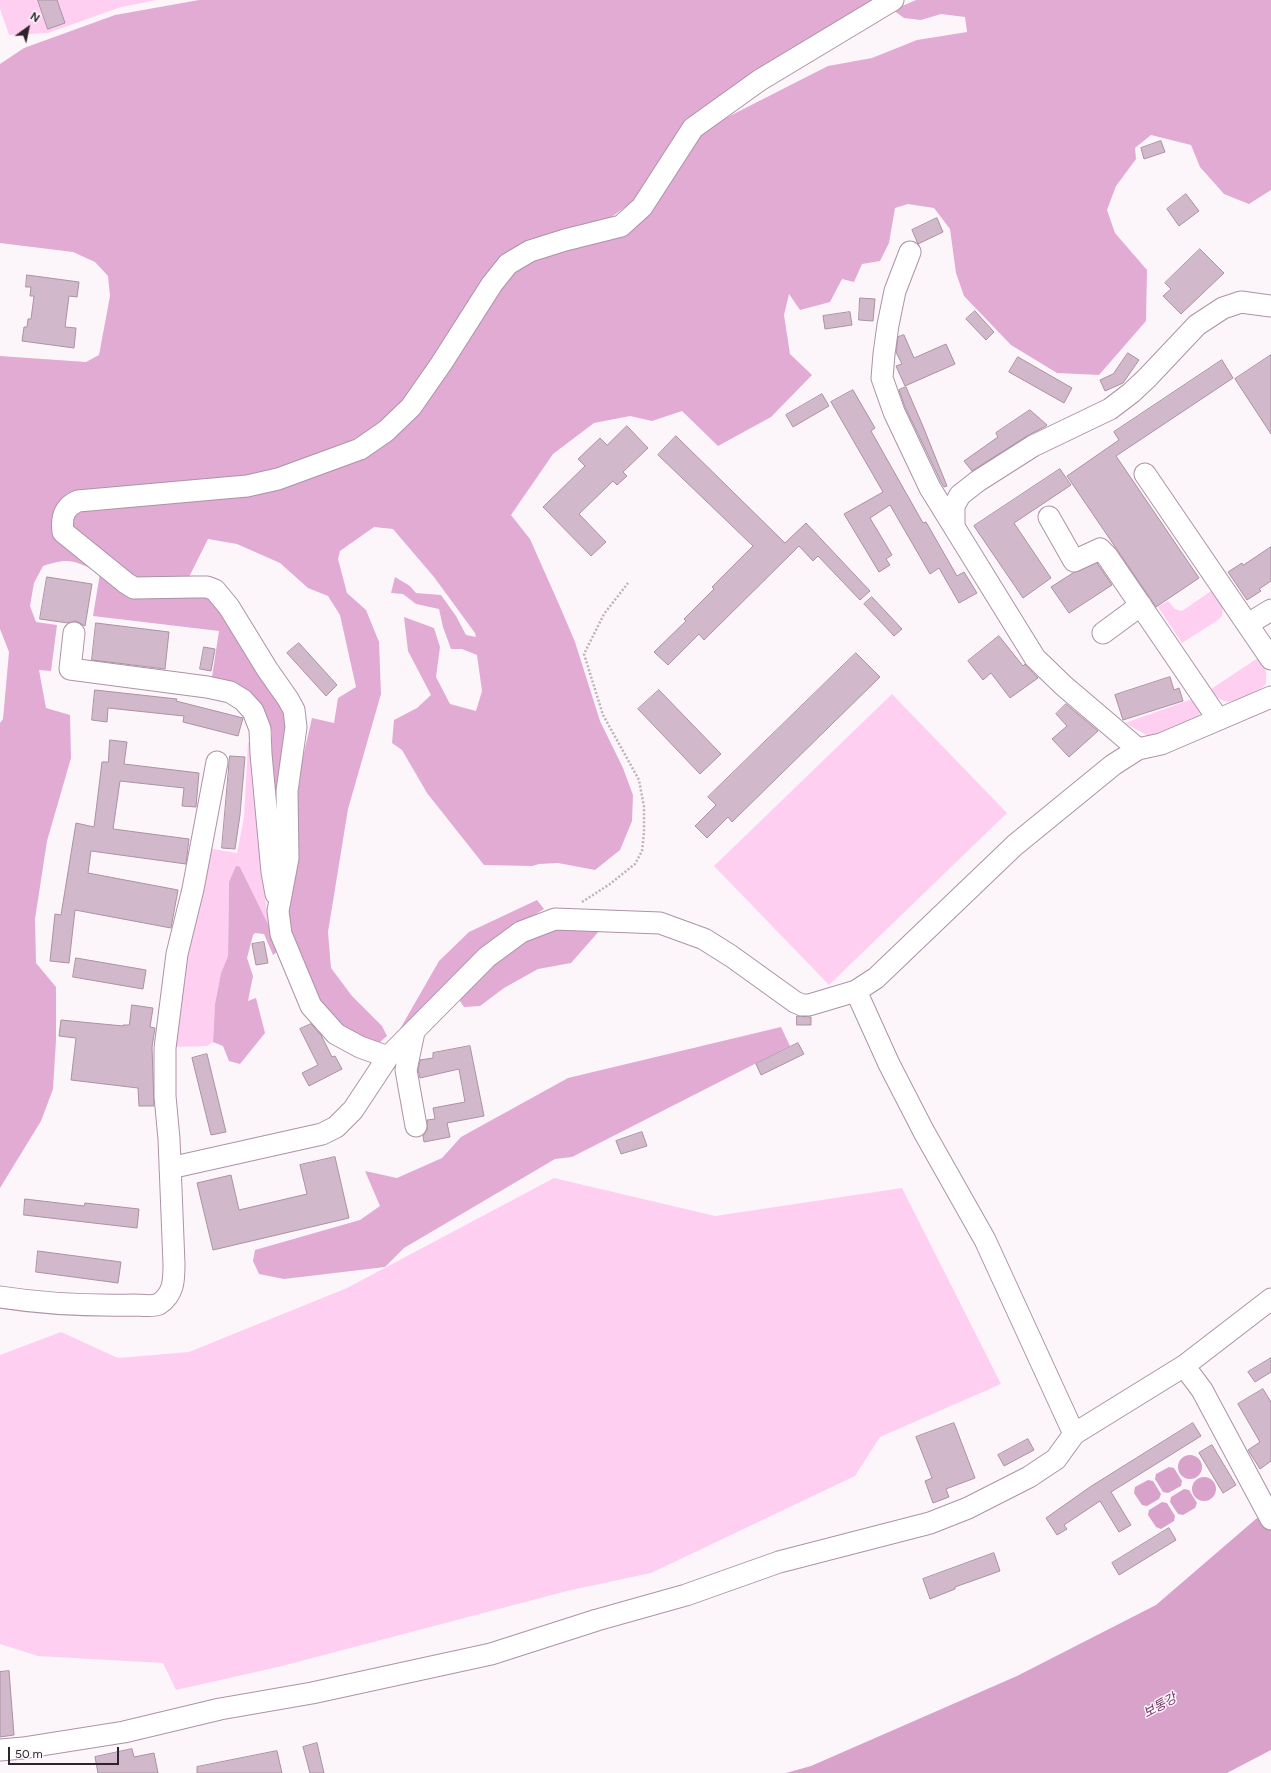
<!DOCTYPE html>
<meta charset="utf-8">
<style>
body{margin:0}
#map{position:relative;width:1271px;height:1773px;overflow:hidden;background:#fcf6fa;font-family:Figtree,sans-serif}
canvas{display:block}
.north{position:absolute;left:8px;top:8px;width:40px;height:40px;-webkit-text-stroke:3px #fcf6fa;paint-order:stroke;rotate:33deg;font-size:11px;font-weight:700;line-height:16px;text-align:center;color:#2d232a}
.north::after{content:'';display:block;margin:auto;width:14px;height:18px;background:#2d232a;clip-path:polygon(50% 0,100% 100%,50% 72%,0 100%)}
.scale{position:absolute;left:8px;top:1747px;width:111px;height:18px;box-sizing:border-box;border:2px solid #2d232a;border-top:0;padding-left:5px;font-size:12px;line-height:14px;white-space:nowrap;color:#2d232a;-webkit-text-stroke:3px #fcf6fa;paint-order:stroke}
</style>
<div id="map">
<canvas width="1271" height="1773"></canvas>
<div class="north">N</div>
<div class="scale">50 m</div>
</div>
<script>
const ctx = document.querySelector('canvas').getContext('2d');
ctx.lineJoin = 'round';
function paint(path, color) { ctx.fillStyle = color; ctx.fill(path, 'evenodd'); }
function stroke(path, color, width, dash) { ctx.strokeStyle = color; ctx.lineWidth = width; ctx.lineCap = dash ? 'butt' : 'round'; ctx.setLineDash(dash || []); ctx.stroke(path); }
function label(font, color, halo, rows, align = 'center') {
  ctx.font = font + ' Figtree,"Noto Sans KR",sans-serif'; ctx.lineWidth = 3; ctx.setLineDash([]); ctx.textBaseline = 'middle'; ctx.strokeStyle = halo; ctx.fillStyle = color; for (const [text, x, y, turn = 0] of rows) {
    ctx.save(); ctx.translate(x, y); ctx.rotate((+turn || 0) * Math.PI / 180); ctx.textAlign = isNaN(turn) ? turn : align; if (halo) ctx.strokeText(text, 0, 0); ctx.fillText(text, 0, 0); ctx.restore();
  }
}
const green = new Path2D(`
 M0,0h157l-36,7 -73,26 -39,2 -9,-26z
 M1211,591l12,15 -1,10 -4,4 -36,23 -24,-36 10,-6 7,8 7,2z
 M1258,658l8,13v13l-4,4c-20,9 -37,25 -51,1z
 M892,694l115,119 -178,172 -115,-119z
 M1195,698l6,11 -2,7 -45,20h-6l-23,-13z
 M254,742l10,147 5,37 -29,-59 -11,15 -1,74 -7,17 -6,31 -2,38 -6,4 -36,1 36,-199 30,5 7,-36 4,-74z
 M554,1178l161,38 187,-28 99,196 -121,53 -25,39 -204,97 -84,18 -285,75 -106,24 -13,-27 -125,-7 -38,-12v-289l61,-23 57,26 71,-6 158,-64z`);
const forest = new Path2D(`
 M199,0h678l-218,165 -27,37 -26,19 -84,25 -118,158 -25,20 -30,18 -76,31 -193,23 -23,23 48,56 106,24 23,32 5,13 49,69 -4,135c-5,-26 -12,-52 -16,-78 -2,-12 4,-24 4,-36 -1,-25 -40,-47 -60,-57l7,-46 -126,-15 7,-43c-26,-12 -29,-16 -57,-7l-9,17 -4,23 6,16 21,3 -6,46 -12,-1 7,38 24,7 1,43 -24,83 -12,78 1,44 20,24v53l-3,49 -12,32 -41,67v-465l3,-4 6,-67 -9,-23v-273l86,6 13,-7 11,-59 -2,-20 -13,-14 -22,-10 -73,-9v-179l24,-16 91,-33z
 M916,0h355v190l-22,14 -25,-10 -24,-27 -9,-22 -40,-10 -16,13 1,11 -20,27 -9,24 8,23 32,37 -1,51 -47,54 -42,-2 -46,-28 -47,-49 -8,-23 -6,-44 -16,-21 -26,-4 -13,4 -6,35 -9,18 -18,3 -8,18 -12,-3 -12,23 -30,8 -11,-16 -5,21 6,39 22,21 -41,42 -53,29 -36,-35 -30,10 -22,-5 -36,7 -41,31 -42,61 19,24 31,70 14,33 25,79 23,47 10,27 -1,26 -12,29 -25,20 -37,-7 -19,1 -7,2 -48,-1 -57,-72 -25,-43 -10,-7 2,-23 23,-12 14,-13 -23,-44 -4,-34 30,11 6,19 -4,30 14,27 26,7 6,-20 -5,-36 -15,-6h-11l-8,-22 -4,-18 -23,-5 -13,-10 -12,-1 4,-16 15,9 6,7 25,2 15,21 10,19 10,2 -1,-4 -41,-56 -41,-48 -19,-2 -34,24 -2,8 9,34 19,17 13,32 2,52 -33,115 -20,123 3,36 21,28 30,30 5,10 -8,7 -39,-12 -26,-29 -30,-75 12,-117 6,-49 10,-43 22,5 4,-25 18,-11 -16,-72 -12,-19 -20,-8 -28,-25 -43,-19 -29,-5 -20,40 -51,6 -70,-62 5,-14 51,-3 244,-52 140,-180 30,-17 91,-28 67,-92 17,-12 116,-59 44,-8 45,-18 50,-8 -2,-15 -24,-3 -20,6 -17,-2 -11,-8z
 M236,866l4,1 29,59 10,24 -6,5 -9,-21 -9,-1 -2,2 -6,23 6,18 -5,25 8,-3 9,35 -25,31 -11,-3 -6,-15 -10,-4 2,-38 6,-31 7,-17 1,-74z
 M537,900l7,9 -16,10 -121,108 -7,2 39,-68 30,-29z
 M557,927l44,2 -30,34 -33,6 -34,19 -24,18 -16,1 -6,-9 36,-36 34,-22z
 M781,1027l9,19 -218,111 -17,2 -151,89 -19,19 -101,12 -25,-5 -6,-13 2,-11 105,-30 20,-14 -15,-35 32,7 45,-20 19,-21 107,-59z`);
const water = new Path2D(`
 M1178 1467a12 12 0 1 1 24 0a12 12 0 1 1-24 0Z
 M1169,1467l5,1 8,13 -1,5 -13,7 -5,-1 -8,-13 1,-5z
 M1192 1489a12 12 0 1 1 24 0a12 12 0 1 1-24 0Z
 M1148,1480l5,1 8,13 -2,5 -12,7 -5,-1 -8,-12 1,-6z
 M1184,1489l5,1 8,13 -2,5 -12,7 -5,-1 -8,-12 1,-5z
 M1162,1502l5,1 8,13 -1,5 -13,8 -5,-2 -8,-12 1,-5z
 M1271,1506v244l-44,23h-441l25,-7 206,-90 139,-71z`);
const building = new Path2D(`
 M38,0h19l8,23 -17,6z
 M1161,141l4,11 -21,7 -3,-11z
 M1186,194l13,17 -20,15 -12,-17z
 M937,218l6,14 -25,12 -6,-14z
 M1200,249l24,24 -43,41 -18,-18 8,-7 -6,-6z
 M27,275l52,7 -2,15 -8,-1 -4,31 11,1 -2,20 -52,-7 2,-14h3l1,-8h3l3,-23h-4l1,-9h-5z
 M860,298l15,1 -2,22 -14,-1z
 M975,311l19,21 -8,8 -20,-21z
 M850,312l2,13 -27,4 -2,-13z
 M904,335l10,23 32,-14 9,20 -50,22 -9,-20 6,-2 -6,-12 2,-15z
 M1128,353l11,7 -16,23 -18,8 -5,-11 13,-6z
 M1271,355v79l-36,-55z
 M1018,357l54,31 -8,15 -55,-31z
 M1222,360l11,18 -117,78 83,122 -43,29 -89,-131 52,-36 -5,-8z
 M906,387l16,37 25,62 -3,1 -3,-5 -36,-75 -6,-17z
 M853,390l22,38 -4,3 52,92 3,-1 31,54 7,-4 13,21 -18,10 -20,-35 -9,6 -40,-69 -20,13 22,37 -6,4 4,6 -11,7 -35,-58 39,-22 -52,-90z
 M822,394l7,12 -36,21 -7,-12z
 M1030,410l17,15 -1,1 -19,10 -55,35 -8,-10 34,-24 -2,-4z
 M627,426l21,22 -25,24 4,4 -10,9 -4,-4 -34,33 27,28 -15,14 -48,-49 42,-41 -7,-7 22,-21 7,7z
 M676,436l109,107 21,-20 64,68 -10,9 -42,-44 -5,5 -14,-15 -95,94 -5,-6 -31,31 -14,-13 32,-31 -2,-2 30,-30 -2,-2 41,-41 -95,-91z
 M1060,469l11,16 -57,38 37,55 -28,20 -49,-72z
 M1271,547v34l-12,8 2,2 -14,9 -19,-28 14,-9 1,2z
 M1097,563l15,22 -43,28 -18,-26 22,-14z
 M47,577l45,7 -7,42 -9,-5 -8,2 -28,-4z
 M872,597l30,32 -8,7 -30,-32z
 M96,623l73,9 -4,37 -73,-9z
 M999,636l24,30 2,-2 13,14 -28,20 -19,-25 -8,7 -15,-19z
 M299,643l38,42 -11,11 -39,-43z
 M204,647l11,2 -4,22 -11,-2z
 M856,653l24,24 -148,145 -4,-5 -21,21 -12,-12 21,-21 -8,-8z
 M1170,677l4,13 5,-2 4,13 -60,19 -8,-25z
 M95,690l82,9 -1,2 67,17 -5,18 -55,-14 1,-6 -76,-8 -1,14 -15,-2z
 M659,690l62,64 -21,20 -62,-65z
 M1066,704l32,27 -29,26 -17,-18 15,-13 -11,-12z
 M110,740l17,2 -3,22 75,9 -3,34 -14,-1 2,-18 -64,-7 -7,48 76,10 -3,25 -95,-13 -3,22 90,17 -7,38 -96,-18 -6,53 -19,-2 5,-47 6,1 15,-92 18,4 8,-65h6z
 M230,756l15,1 -5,58 -5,34 -13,-1z
 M264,942l4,21 -12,2 -4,-21z
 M76,958l70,12 -3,19 -70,-12z
 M132,1005l21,3 -3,19 5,1 -3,19 2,59h-15l-1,-18 -67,-8 5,-42 -17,-2 2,-16 62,6v-1h6z
 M797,1016l14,1v8h-14z
 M311,1024l10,11 11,22 3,-1 7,13 -33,17 -7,-13 16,-8 -18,-36z
 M798,1043l6,11 -43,21 -5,-11z
 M470,1046l14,70 -37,7 3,14 -26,5 -1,-6 4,-6v-10l8,-1 -2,-11 32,-6 -6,-33 -39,9 -2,-8 2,-10 13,-2v-5z
 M207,1054l19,78 -15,3 -19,-77z
 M642,1132l5,14 -26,8 -5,-13z
 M335,1157l14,61 -136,32 -16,-67 34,-8 8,35 68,-16 -7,-29z
 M25,1199l59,7 1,-3 54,6 -2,19 -113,-13z
 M38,1251l83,11 -3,21 -82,-11z
 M1271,1358v14l-16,10 -7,-10z
 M1263,1389l8,13v59l-11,8 -12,-19 12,-8 -22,-38z
 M954,1423l21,55 -29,11 3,8 -16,6 -8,-22 7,-3 -16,-41z
 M1193,1423l8,13 -90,56 20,33 -12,7 -19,-31 -36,24 3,4 -10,6 -11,-17 44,-31z
 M1028,1439l6,11 -30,16 -6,-11z
 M1212,1445l24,40 -13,8 -24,-40z
 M1169,1528l7,12 -57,35 -7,-12z
 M994,1553l6,18 -45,16v2l-25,10 -7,-20z
 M9,1671l5,64 -14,2v-65z
 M317,1743l7,30h-14l-7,-26z
 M132,1749l2,8 20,-4 4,20h-60l-3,-16z
 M277,1751l5,22h-85v-6z`);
const path = new Path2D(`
 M582,902l28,-18 25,-20 7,-13 2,-19v-25l-5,-27 -36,-65 -19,-61 20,-40 24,-31`);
const minor = new Path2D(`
 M910,252l-15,39 -7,34 -4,29 -2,24 12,34 36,76 105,170 29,28 74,63
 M1145,474l126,185
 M1049,517l25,44 26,-12 7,7 111,163
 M954,525v-19l6,-11 18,-14 55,-35 77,-37 21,-16 16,-15 50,-53 26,-17 18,-6 30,4
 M1248,624l23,-14
 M74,633l-4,36 137,18 23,5 13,8 10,11 7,18 1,25 11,118 4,22
 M1103,633l38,-28
 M856,991l20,-13 139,-133 98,-80 25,-16 23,-5 110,-47
 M414,1032l-8,38 10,56
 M388,1057l-28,-10 -24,-13 -25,-28 -30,-72 -3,-23 10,-53 -1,-67 9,-64 -2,-17 -6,-11 -21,-30 -38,-62 -14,-17 -8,-3h-12l-61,1 -8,-5 -63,-51c-2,-15 1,-25 15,-31l169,-15 31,-7 82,-30 26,-18 25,-24 30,-43 51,-80 16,-20 22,-13 35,-11 56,-14 21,-19 51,-79 67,-48 133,-80
 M170,1168l152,-34 14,-7 17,-17 35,-53 99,-100 34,-25 34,-13 105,4 44,16 27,17 64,46 7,3h7l47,-14 33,73 35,68 61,108 89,194 110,-68 18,24 69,129
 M0,1297c45,7 89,9 134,8 7,0 19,2 25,-1 15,-10 15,-24 15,-40l-5,-125 -4,-43v-48l12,-94 16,-65 24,-127
 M1184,1366l87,-67
 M0,1750l23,-2 101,-16 96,-23 92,-16 179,-39 106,-34 89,-25 93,-33 151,-39 38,-15 61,-31 27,-18 18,-25`);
const waterNames = [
 ["보통강",1160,1706,-29]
];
paint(green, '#ffcff2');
paint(forest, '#e1abd4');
paint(water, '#d8a2cb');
paint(building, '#d2b8cb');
stroke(building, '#aa91a3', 1);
stroke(minor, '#ac93a6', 23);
stroke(path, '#bbb3b8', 2.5, [2, 2]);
stroke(minor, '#fff', 21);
label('italic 13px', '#753569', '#fcf6fa', waterNames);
</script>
